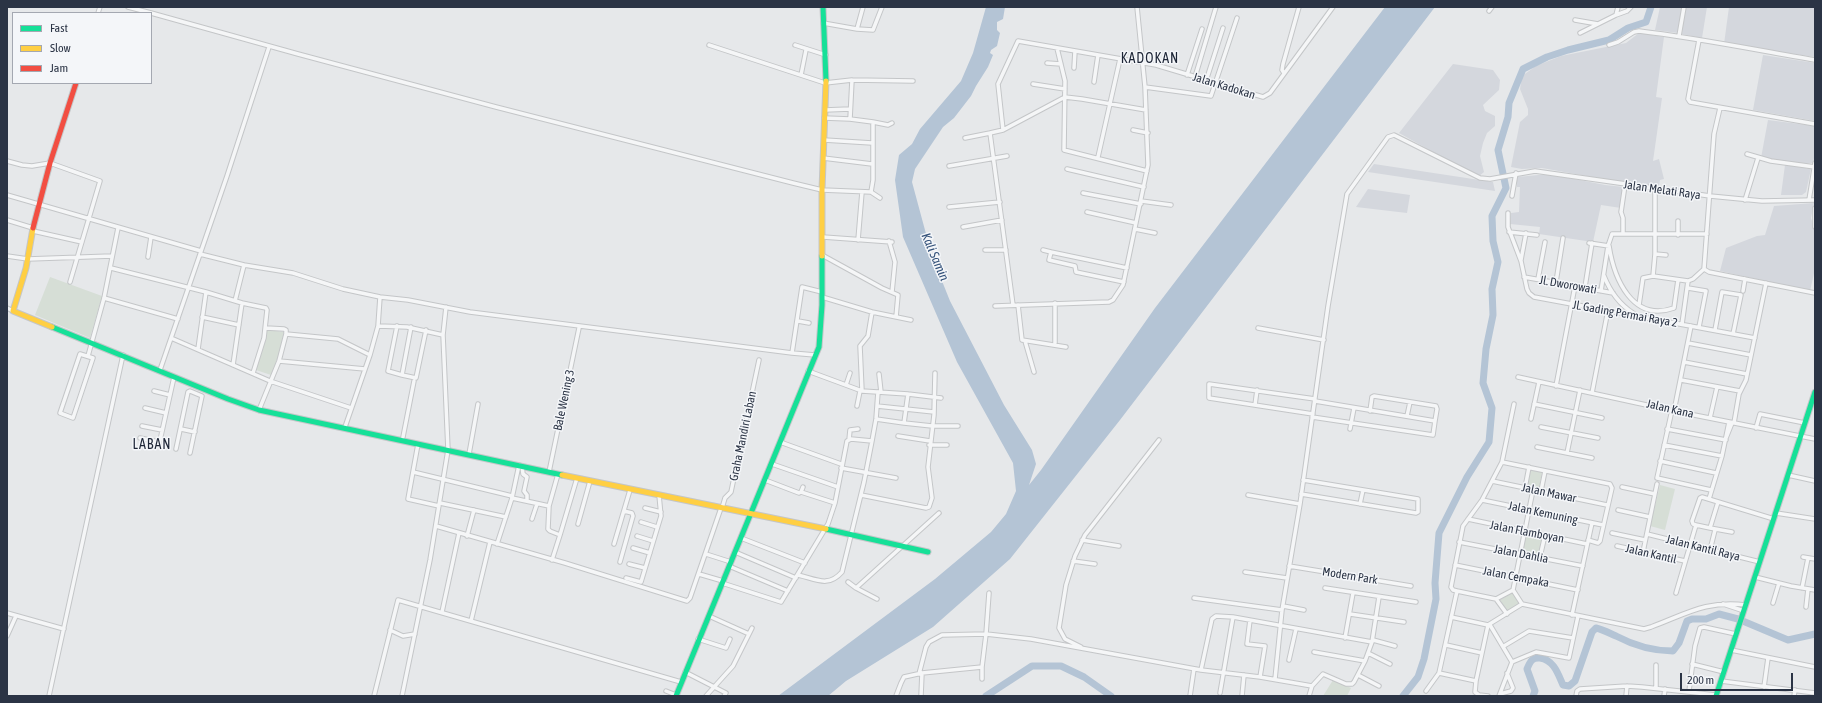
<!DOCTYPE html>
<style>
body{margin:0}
#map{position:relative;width:1822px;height:703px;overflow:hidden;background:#e6e8ea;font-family:"Asap Condensed",sans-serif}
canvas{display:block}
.frame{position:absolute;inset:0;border:8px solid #2b3445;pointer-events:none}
.legend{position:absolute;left:12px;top:12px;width:140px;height:72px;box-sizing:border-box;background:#f4f6f9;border:1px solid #a4a8b1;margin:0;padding:5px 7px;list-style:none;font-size:12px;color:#2b3445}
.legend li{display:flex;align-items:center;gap:8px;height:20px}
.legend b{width:20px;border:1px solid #a4a8b1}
.scale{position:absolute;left:1680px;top:673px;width:113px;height:18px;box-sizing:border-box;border:2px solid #2b3445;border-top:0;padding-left:5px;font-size:12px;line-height:14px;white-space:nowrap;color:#2b3445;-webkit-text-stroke:3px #f4f6f9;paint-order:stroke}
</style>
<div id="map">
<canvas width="1822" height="703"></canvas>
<div class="frame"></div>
<ul class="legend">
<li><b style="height:5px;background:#16e098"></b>Fast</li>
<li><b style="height:5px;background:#ffcf43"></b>Slow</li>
<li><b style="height:5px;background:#f24e42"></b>Jam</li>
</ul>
<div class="scale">200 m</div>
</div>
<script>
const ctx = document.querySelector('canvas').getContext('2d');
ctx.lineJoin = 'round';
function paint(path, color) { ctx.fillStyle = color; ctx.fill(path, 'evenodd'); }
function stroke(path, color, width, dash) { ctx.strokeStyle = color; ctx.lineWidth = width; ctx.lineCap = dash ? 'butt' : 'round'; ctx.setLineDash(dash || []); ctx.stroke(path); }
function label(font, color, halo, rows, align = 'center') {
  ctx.font = font + ' "Asap Condensed",sans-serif'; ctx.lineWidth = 3; ctx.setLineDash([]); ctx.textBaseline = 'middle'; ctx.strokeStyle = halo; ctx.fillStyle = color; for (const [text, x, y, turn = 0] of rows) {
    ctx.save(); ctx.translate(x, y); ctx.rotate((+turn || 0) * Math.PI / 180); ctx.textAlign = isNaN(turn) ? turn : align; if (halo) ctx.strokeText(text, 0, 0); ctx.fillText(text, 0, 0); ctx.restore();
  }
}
const built = new Path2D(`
 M1660,7h22l-4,26 -23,-3z
 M1685,7h22l-5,31 -20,-4z
 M1729,7h86v50l-91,-13z
 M1639,33l25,4 -8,60 6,1 -9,63 6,-2 5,20 -4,1 -1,6 -28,-2 -89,-16 -20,1 -11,-2 9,-45 8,-7v-6l-8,-20 2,-13 14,-10 25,-10 65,-13z
 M1763,55l52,8v58l-62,-11z
 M1453,64l40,6 7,10 -1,10 -16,15 2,6 10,5v10l-8,7 -4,10 -3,13 4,16 -6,5 -79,-44z
 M1768,120l47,6v27l-2,10 -14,1 -38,-6z
 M1374,164l119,18 2,9 -127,-19z
 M1785,165l26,4 -5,23 -4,3h-21z
 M1549,174l56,11 19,2 -3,21 -20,-3 -8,37 -54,-8 1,-7 -30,-3 1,-11 8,-1 1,-25h-3v-10z
 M1368,189l42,6 -3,18 -51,-6z
 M1814,203l-3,15 4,12v39l-5,22 -90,-20 6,-23 31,-12 8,-1 9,-29z`);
const green = new Path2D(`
 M50,277l52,19 -12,42 -55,-23z
 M267,330l17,2 -6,25 -7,18 -15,-5 7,-21z
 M1530,470l12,2 -3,17 -12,-3z
 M1660,485l15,4 -10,41 -15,-4z
 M1526,533l16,3 -3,19 -16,-3z
 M1512,592l7,12 -12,8 -7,-12z
 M1333,680l18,8 -4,8h-24z`);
const water = new Path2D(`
 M986,7h19l-2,12 -6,3v8l3,3 -3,13 -6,4 -1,3 3,2 -5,12 -12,19 -5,10 -17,22 -11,9 -28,42 -3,13 20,74 18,45 54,104 28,45 4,14 -7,21 12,-15 114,-162 230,-301h50l-315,413 -110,139 -77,68 -87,54 -18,15h-50l157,-117 56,-47 15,-18 10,-23 -3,-28 -56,-101 -54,-125 -8,-57 4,-25 13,-11 8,-15 41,-48 12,-28z`);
const river = new Path2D(`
 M986,696l46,-30h29l23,11 27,19
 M1403,696l15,-19 6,-18 12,-60 -1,-16 4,-50 28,-56 22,-35 3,-34 -9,-25 3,-34 7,-34 -1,-26 6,-27 -5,-21 -1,-25 14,-28 -8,-38 10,-33 1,-14 14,-34 24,-12 21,-7 41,-10 19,-12 18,-6 5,-15
 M1533,696l2,-5 -8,-22c3,-7 5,-12 13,-11 14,2 18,16 23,27l6,1 6,-5 17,-49 4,-4c8,2 13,5 20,8 17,9 38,15 57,15l6,-8 8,-22 5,-2h14l13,-5 19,5 50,21 27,-6`);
const street = new Path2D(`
 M128,7l23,6
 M1489,11l3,-4
 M98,13l2,-6
 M151,13l147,41 198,53 297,76 29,7 49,2 9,6
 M1616,15l11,-4 4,-4
 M1575,20l23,4
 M823,23l34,6 6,-22
 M857,29l16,1 9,-23
 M1580,33l36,-18 2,-8
 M1679,36l5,-29
 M1699,40l-11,59 2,3 125,22
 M709,45l116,38 27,-3 61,1
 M795,45l31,10
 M1609,45l9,-3 16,-10 5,-1c59,7 117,19 176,29
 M1057,48l8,33 -1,69 83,21
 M1047,63l14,1
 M1074,68l1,-17
 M1284,73l-2,-3 1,-6 16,-57
 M801,75l5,-25
 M1187,75l15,-46
 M1195,77l21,-70
 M1206,81l17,-53
 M1094,82l4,-27
 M1033,84l32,5
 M1145,87l66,9 26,-78
 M1720,108l-6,26 -10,135 5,3 106,21
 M825,110l25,-1
 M824,118l26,1 2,-39
 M850,119l23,3v58l-2,12
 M873,122l15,3 4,-2
 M1003,130l-5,-46 20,-43 138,24 107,32 7,-4 63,-86
 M1133,130l15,3
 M965,138l25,-5
 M824,140l48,3
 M1747,154l24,7 44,6
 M1098,157l22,-98
 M823,158l49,6
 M7,161l15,4 10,1 18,-3 50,18 -30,101
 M949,166l58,-10
 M1067,169l77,18
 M1655,189v65l-2,22 35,5 5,-2 11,-10
 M1083,193l58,11
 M7,195l194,56
 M1512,196l4,-23
 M1745,200l13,-42
 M1809,200l6,-37
 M1141,201l30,4
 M949,207l51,-5
 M1815,208v19
 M1087,212l49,11
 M1508,213v14l13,34 6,28 2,4 5,4 221,41
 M7,220l26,8
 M1678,221v14
 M963,227l39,-7
 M1135,229l20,4
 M33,231l49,11
 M1509,232l28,3
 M1623,234v-16l-2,-6 4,-27
 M823,237l69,5
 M858,240l4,-48
 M889,241l6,21 -3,30
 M1589,243l20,3c5,32 23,77 65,62l4,-28
 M985,250h21
 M1043,250l8,2
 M200,254l44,11 -9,36
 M1655,254l11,1
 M822,255l60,33 16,7 -2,22
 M7,256l21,3 84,-3
 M148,257l3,-20
 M1521,260l5,-27
 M244,265l49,8 50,16 37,8 28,3 62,12 322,41
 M111,268l95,24 36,11 -9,62
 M1604,276c6,15 15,28 29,37
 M1524,277l89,16
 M1538,279l7,-37
 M1124,282l-48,-10 -1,-6 -26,-6 2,-8 76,16
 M1556,282l7,-44
 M1585,287l7,-44
 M1688,288l18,3 -7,36
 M1601,291l7,-45 4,-12h95
 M1743,291l2,-12
 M822,297l50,15 39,8
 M104,298l74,21
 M242,303l24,5 1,2 -3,28 -11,35
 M1055,303v40
 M1013,305l-23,-172 13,-3 62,-33 17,2 64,11
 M1018,305l4,35 44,7
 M1639,305l4,-27 10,-2
 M995,306l114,-4 4,-2 10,-15 25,-120 -3,-78 -8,-80
 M7,308l6,3
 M202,317l37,8
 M798,321l11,2
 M1682,324l6,-43
 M378,326l29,1 36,8
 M397,326l-9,45 14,4
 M411,327l-9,48 14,3 10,-48
 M1258,328l66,12
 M1715,330l7,-38 19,3 -8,39
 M286,334l52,5 32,16 -25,72
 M171,338l99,43 81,27
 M1025,341l9,31
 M1688,343l63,12
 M198,349l8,-57
 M80,354l13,4 -20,60 -13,-5z
 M370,355l8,-29 2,-29
 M815,355l-23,-2 10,-66 20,5
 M88,356l16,-58 14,-70
 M279,361l86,8
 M1684,362l63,12
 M160,370l67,-194 42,-129
 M808,371l54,20 46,3 33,4
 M879,374l2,18
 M1518,377l156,34 141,28
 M1681,380l59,11
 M846,385l4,-12
 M1556,386l19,-100
 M154,391l16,4
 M862,391l-2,-45 8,-10 4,-24
 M1592,393l16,-83
 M1534,404l68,14
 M1255,405l2,-15
 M857,406l3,-15
 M877,406l57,6
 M145,408l21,5
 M259,410l20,-49 7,-27v-4l-2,-1 -18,-1
 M1672,410l-15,68 54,12
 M1370,411l2,-14 2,-1 62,10 1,3 -2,12
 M1674,411l17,-85
 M1313,414l-104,-16v-14l106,15
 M1407,416l3,-14
 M1312,417l121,18 2,-14 -120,-20
 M1710,418l7,-31
 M876,419l28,4 4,-29
 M1531,419l8,-37
 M904,423l28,3h26
 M1734,423l5,-29 7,-14 20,-97
 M142,426l20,4
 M1541,427l57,11
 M1756,428l4,-14 45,9
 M181,429l14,3
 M1350,429l4,-21
 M1667,429l59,11
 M898,436l32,5
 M403,437l11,-56
 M140,438l19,4
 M1726,438l6,-15
 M849,440l1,-10 8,-1
 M780,442l61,22
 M418,444l-10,55 31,7
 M159,445l15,-68
 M929,445h18
 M1664,445l58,11
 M1537,447l55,11
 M176,449l12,-57 2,-1 12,5 -12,57
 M1567,453l13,-63
 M469,454l9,-50
 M1660,461l56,12
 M1502,462l108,22 2,4 -12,53 -2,2 -10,-3
 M772,464l66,23
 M522,466l1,8 4,3 -3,14 3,4v6
 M841,468l55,10
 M413,472l99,24
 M549,472l30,-144
 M1788,475l27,6
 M765,480l34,13 2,-1 2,-5
 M1492,481l115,24
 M1622,487l33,7
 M1525,488l4,-21
 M1541,491l4,-20
 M801,492l34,11
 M1301,494l115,19 2,-1v-13l-115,-19
 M861,495l65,13 3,-1 3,-9 -4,-31 6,-52 1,-42
 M1248,495l52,9
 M512,498l37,8 9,-32
 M1709,499l13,-43 7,-34
 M1482,500l121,25
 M440,503l66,14
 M1360,504l3,-14
 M549,506l-1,23 2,2 10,4 17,-57
 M645,508l16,4
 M722,508l3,-10 6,-6 28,-132
 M1618,510l32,7
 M1776,513l39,6
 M532,519l5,-15
 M1468,519l119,25
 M641,522l16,5
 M578,524l12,-43
 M1696,525l-3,-1 -1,-3 8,-23 2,-1 72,22
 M436,526l129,37 122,38 3,-3 31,-90
 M1710,528l22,4
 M1612,533l33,7
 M1647,534l113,28
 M467,536l7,-26
 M637,536l16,5
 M741,538l64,25
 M1082,540l37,6
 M1459,542l124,24
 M497,544l15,-46 7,-33
 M614,544l16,-54
 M1617,546l68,15
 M633,548l17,5
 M1710,550l5,-20
 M735,552l61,26
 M1643,552l14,-68
 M706,554l25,8
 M1540,557l5,-22
 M1803,557l12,2
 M552,560l8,-25
 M1073,561l22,3
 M620,562l13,-46 -1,-3 -8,-2
 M629,564l16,4
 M1455,565l123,25
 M729,566l59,25
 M1289,566l122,20
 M1245,572l42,6
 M699,574l24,7
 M798,575c18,4 30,13 44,-3l22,-90 8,-41
 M1755,577l36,9 24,4
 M626,578l15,4 20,-66 -2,-21
 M848,582l8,6 83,-75
 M722,583l59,19 47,-78 7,-21 12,-62 4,-2 21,2 4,-22 2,-27
 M856,588l21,11
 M1325,588l91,14
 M1802,588l6,-30
 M1457,591l39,8 17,-9
 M1676,593l20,-68 14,3 8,-26
 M1194,598l88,12
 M1496,599l11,15
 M1773,603l6,-20
 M1522,604l-9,-14 20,-100
 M1723,604l21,7
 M1283,606l21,4
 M1806,607l2,-18
 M442,612l17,-79
 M7,613l57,16
 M1350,614l54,8
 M1572,615l20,-92
 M709,616l40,18 3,-6
 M1451,617l37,8 34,-21 122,25 7,-2c35,-13 55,-27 95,-22
 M1250,620l-3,24 18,2 -5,31
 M471,621l19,-79
 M1488,625l-12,56 -1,11 4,3 9,1
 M1490,625l22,37
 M390,630l13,6 12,-2
 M7,636l9,-20
 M1345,638l8,-45
 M698,639l28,9 4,-9
 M1373,640l22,6
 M1446,645l36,8
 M1504,646l25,-15 44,7
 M1081,647l-16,-8 -6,-11 7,-43 9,-29 10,-21 74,-95
 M1731,650l84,17
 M1314,652l51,9
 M1368,653l22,11
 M1289,660l7,-31
 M1692,664l32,8
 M1201,670l11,-51 4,-3 17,1 139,25
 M685,672l41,21 -2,3
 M1439,673l37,8
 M919,674l7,-27 3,-5 13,-7 44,-1 45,5 170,31 59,7 52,9
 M1358,675l21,11
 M982,679v-12
 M1275,679l7,-69 18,-106 28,-198 19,-112 41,-57 6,-2 86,43 10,1 45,-8 175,25 52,5 53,-1
 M1721,681l94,12
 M1764,687l4,-29
 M1656,688v-23
 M666,691l10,4
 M1426,691l13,-18 18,-82 -4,-1 -2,-3 12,-61 19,-26 20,-38 12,-58
 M1689,691l6,-45 5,-18 4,-1 32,7
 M1220,693l13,-76
 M1500,694l11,-3 2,-3 -6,-15
 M49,696l74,-341
 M374,696l24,-96 283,82
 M402,696l28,-136 18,-110 -5,-115 3,-28
 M706,696l27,-30 16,-32
 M896,696l5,-13 3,-6 18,-4 60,-6 4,-33 3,-41
 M921,696l1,-23
 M1190,696l4,-27
 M1242,696l2,-21
 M1309,696l3,-10 11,-12 23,10h6l2,-2 11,-21 7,-19 7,-45
 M1499,696l13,-34 24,-10 33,6 9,-42
 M1576,696l1,-5 3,-2 47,-3 15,1 74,8
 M1626,696l1,-10
 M1664,696l1,-7
 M1794,696l1,-6`);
const fast = new Path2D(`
 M823,7l3,74
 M52,327l176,72 31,11 303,65
 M826,529l102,23
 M676,696l143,-349 3,-42v-49
 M1716,696l99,-304`);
const slow = new Path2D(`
 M33,228l-7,40 -13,43 39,16
 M822,256v-66l4,-109
 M562,475l264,54`);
const jam = new Path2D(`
 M33,228l17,-65 26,-80`);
const streetNames = [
 ["Jalan Kadokan",1224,86,17],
 ["Jalan Melati Raya",1662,190,8],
 ["Jl. Dworowati",1568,285,10],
 ["Jl. Gading Permai Raya 2",1625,314,10],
 ["Bale Wening 3",564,400,-78],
 ["Jalan Kana",1670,409,13],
 ["Graha Mandiri Laban",743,436,-78],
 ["Jalan Mawar",1549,493,12],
 ["Jalan Kemuning",1543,513,12],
 ["Jalan Flamboyan",1527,532,11],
 ["Jalan Kantil Raya",1703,548,14],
 ["Jalan Dahlia",1521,554,11],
 ["Jalan Kantil",1651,554,13],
 ["Modern Park",1350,576,9],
 ["Jalan Cempaka",1516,577,11]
];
const waterNames = [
 ["Kali Samin",935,257,67]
];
const quarterNames = [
 ["KADOKAN",1150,59],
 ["LABAN",152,445]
];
paint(built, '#d4d7dd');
paint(green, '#d6ded6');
paint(water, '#b4c4d5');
stroke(river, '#b4c4d5', 7);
stroke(street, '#c4c6c8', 5.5);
stroke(fast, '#c4c6c8', 7);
stroke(slow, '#c4c6c8', 7);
stroke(jam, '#c4c6c8', 7);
stroke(street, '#f5f6f7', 3.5);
stroke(fast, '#16e098', 5);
stroke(slow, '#ffcf43', 5);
stroke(jam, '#f24e42', 5);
label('12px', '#2b3445', '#f4f6f9', streetNames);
label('italic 13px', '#34527a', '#f4f6f9', waterNames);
ctx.letterSpacing = '1px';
label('14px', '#1d2536', '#f4f6f9', quarterNames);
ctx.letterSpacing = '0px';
</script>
